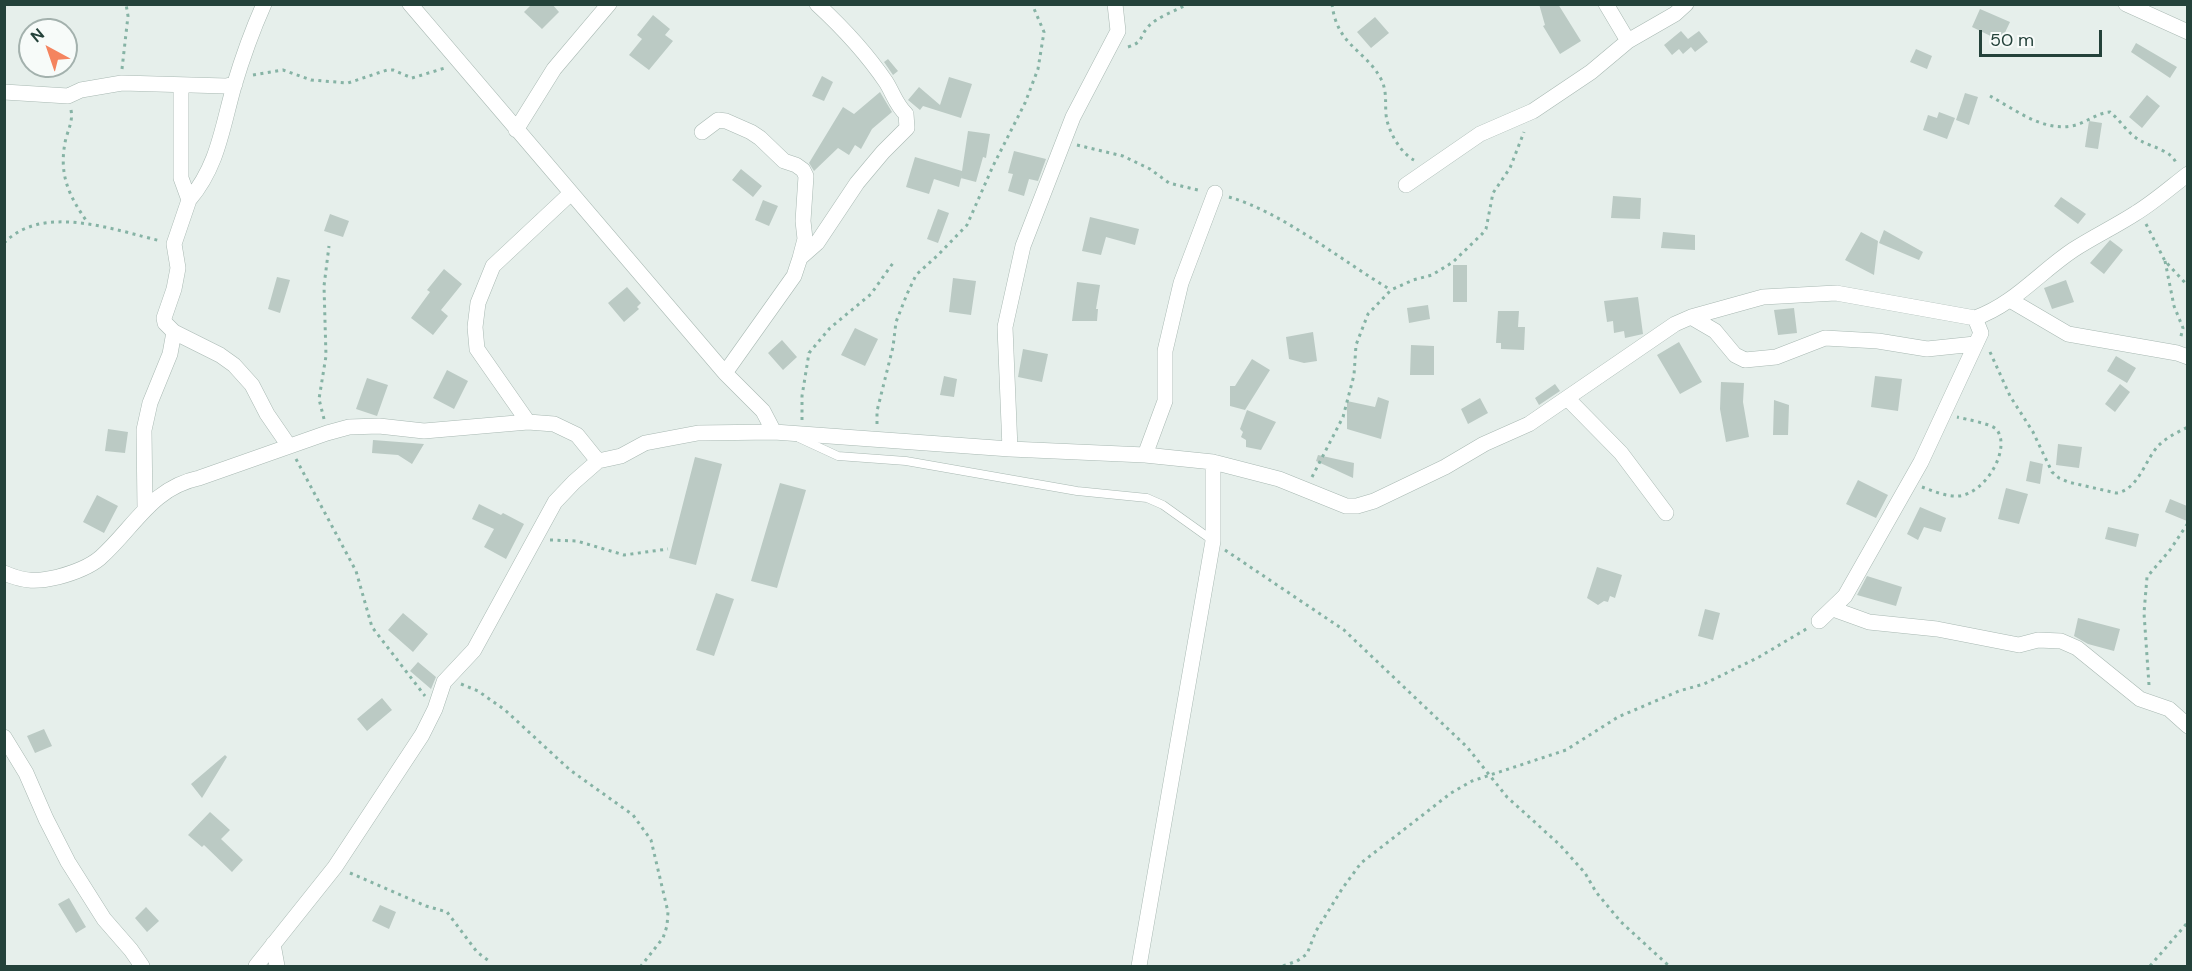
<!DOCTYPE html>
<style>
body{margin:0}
#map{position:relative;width:2192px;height:971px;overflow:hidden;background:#e6efeb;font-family:"DM Sans",sans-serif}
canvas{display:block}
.frame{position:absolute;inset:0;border:6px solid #24423a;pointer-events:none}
.north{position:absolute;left:18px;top:18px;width:60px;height:60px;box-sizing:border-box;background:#f7fbf9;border:2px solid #a3b1ad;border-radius:50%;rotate:320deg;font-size:16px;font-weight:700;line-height:24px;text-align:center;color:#24423a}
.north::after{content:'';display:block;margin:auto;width:21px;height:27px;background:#f4845f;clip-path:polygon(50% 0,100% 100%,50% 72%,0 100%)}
.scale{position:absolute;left:1979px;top:30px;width:123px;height:27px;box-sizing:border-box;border:3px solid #24423a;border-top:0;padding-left:8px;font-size:18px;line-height:21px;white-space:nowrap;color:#24423a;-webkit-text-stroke:4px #f7fbf9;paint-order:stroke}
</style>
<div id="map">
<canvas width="2192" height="971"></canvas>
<div class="frame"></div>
<div class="north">N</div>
<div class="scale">50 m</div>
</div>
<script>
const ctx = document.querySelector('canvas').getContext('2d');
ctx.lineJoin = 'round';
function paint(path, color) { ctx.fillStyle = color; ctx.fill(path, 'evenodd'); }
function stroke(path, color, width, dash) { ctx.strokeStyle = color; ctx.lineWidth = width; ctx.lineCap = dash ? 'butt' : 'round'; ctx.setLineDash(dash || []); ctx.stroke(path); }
const building = new Path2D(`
 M532,4h20l7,8 -17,17 -18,-17z
 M1539,4h19l23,37 -21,13 -17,-28 2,-1z
 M1980,9l30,13 -9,19 -29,-14z
 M653,15l17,14 -5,6 8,6 -24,29 -20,-15 13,-16 -5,-4z
 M1375,17l14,16 -18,15 -14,-16z
 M1681,31l7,8 11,-8 9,11 -13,10 -4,-5 -8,7 -4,-5 -7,6 -8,-10z
 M2136,43l41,24 -7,11 -39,-26z
 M1916,49l16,7 -5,13 -17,-7z
 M888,59l10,12 -5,4 -9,-13z
 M822,76l11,6 -9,19 -12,-5z
 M949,77l23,7 -11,34 -38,-12 -3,4 -12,-10 11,-13 21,18z
 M880,92l12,20 -20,17 -11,20 -6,-4 -6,10 -11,-7 -24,23 -5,-8 34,-56 11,7z
 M1965,93l13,4 -9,28 -13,-5z
 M2147,95l13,11 -18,22 -13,-11z
 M1939,112l16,6 -8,21 -24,-9 5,-15 9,3z
 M2089,121l13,2 -4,26 -13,-2z
 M968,131l22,3 -4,24 -3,-1 -7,25 -15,-4 1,-4 -3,13 -25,-8 -5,15 -23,-7 9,-30 47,14z
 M1014,151l32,8 -8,22 -9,-2 -5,17 -16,-5 5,-17 -5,-1z
 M741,169l21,17 -9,11 -21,-17z
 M1613,196l28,2 -1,21 -29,-1z
 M2061,197l25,17 -8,10 -24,-18z
 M763,200l15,6 -9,20 -14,-6z
 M938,209l11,4 -11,30 -11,-4z
 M330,214l19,7 -6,16 -19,-6z
 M1090,217l49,12 -4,16 -29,-8 -5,18 -19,-4z
 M1884,230l39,22 -4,8 -40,-17z
 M1663,232l32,3v15l-34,-2z
 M1861,232l17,9 -4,34 -29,-15z
 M2110,240l13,10 -19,24 -14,-11z
 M1453,265h14v37h-14z
 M444,269l18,15 -21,26 7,6 -15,19 -22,-17 19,-26 -3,-2z
 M277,277l13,3 -10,33 -12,-4z
 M953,278l23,3 -5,34 -22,-3z
 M2066,280l8,22 -22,7 -8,-21z
 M1077,282l23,3 -4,24h2l-1,12h-25z
 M627,287l14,16 -4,4 2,2 -15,13 -16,-19z
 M1638,297l5,37 -18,4 -1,-7 -10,2 -1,-12 -6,1 -3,-21z
 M1428,305l2,14 -21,4 -2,-15z
 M1794,308l3,25 -19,2 -4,-25z
 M1498,311h21l-1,16h7l-1,23 -23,-1v-6h-5z
 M855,328l23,11 -13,27 -24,-11z
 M1313,332l4,29 -13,2 -15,-4 -3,-22z
 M782,340l15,17 -14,13 -15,-17z
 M1679,342l23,40 -22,12 -23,-39z
 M1411,345l23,1v29h-24z
 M1023,349l25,5 -6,28 -24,-5z
 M2116,356l20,12 -9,15 -20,-12z
 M1252,359l18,11 -25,40 -15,-4v-20h5z
 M447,370l21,11 -14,28 -21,-11z
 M944,376l13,3 -3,18 -14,-2z
 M1875,376l27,3 -4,32 -27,-4z
 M367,378l21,7 -11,31 -21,-7z
 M1721,382l23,1 -1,19 6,35 -23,5 -6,-33z
 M1555,384l5,7 -21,14 -4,-7z
 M2120,384l10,8 -15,20 -10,-8z
 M1378,397l11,4 -8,38 -34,-10v-28l28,6z
 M1480,398l8,15 -20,11 -7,-15z
 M1774,400l15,5 -1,30h-15z
 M1247,410l29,12 -15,28 -15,-3v-7l-5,-3 2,-5 -3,-3z
 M108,429l20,3 -3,21 -20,-2z
 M373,440l39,3 12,1 -12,20 -14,-9 -26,-2z
 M2058,444l24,3 -3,21 -23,-3z
 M1318,455l36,8 -1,15 -37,-17z
 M695,457l27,7 -26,101 -27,-7z
 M2030,461l13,3 -3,20 -14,-3z
 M1858,480l30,15 -12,23 -30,-14z
 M780,483l26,7 -29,98 -26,-7z
 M2006,488l22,6 -9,30 -21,-5z
 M97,495l21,11 -14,27 -21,-11z
 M2170,499l17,7v15l-22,-9z
 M479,504l22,11 2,-2 21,11 -18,35 -22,-12 10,-18 -22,-10z
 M1920,507l26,11 -5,14 -17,-5 -6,13 -11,-6z
 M2108,527l31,7 -3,13 -31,-8z
 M1597,567l25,8 -7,23 -5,-2 -2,6 -4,-1 -6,4 -11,-7z
 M1867,576l35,11 -6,19 -39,-11z
 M716,593l18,6 -20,57 -18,-6z
 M1705,609l15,4 -7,27 -15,-4z
 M403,613l25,21 -15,18 -25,-22z
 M2078,618l42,11 -6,22 -26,-7 -14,-8z
 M418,662l18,15 -5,12 -21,-18z
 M382,698l10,12 -25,21 -10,-12z
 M44,729l8,17 -17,7 -8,-17z
 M225,755l2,2 -25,41 -11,-14z
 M210,812l20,18 -9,9 22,21 -11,12 -28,-27 -2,2 -14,-12z
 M69,898l17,29 -10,6 -18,-29z
 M380,905l16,7 -7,17 -17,-8z
 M146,907l13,14 -12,11 -12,-14z`);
const path = new Path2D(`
 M1332,4c5,43 35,46 50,77 5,12 3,21 4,33 1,15 14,39 28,46
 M1128,47c16,-5 11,-10 20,-20 7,-9 29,-17 40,-23
 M122,69l6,-53 -2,-12
 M253,75l30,-5 28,10 37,3 39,-13h6l19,8 33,-10
 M1990,96c24,13 52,35 81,30 14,-2 25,-13 39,-14 10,8 19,23 31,29 11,6 31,10 35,22
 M71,110c2,10 -2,18 -5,28 -8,35 2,57 22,85
 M1077,145l46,11 27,13 19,14 33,8
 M1229,197c53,15 113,64 162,93
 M2146,224l19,37 23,25
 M4,243c39,-40 110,-13 157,-2
 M2165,261l9,45 9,22 -3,12
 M1990,352l20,44 23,36 19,40 7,6 9,4 48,11c23,-3 29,-34 43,-48 8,-8 19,-13 29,-18
 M324,419l-5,-20 7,-43 -2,-70 5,-40
 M802,420v-24l7,-43 21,-25 41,-34 22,-31
 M877,424v-13l16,-64 3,-25 11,-28 9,-19 22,-20 29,-30 26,-59 32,-63 13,-34 6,-37 -12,-28
 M296,459l60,112 16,56 53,69
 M1312,477l31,-60 11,-42 2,-30 12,-31 23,-24 22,-10 19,-5 21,-13 29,-28 4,-5 7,-36 17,-25 14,-36
 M1922,487c11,4 25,10 37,9 27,-3 52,-47 38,-66 -4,-6 -32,-11 -40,-13
 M550,540l27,1 47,14 44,-6
 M1225,550l119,80 123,117 40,50 53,48 25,28 11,19 25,30 48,44
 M461,684l17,7 27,19 65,60 63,45 18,25 17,72 -1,14 -4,12 -22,28
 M2149,685l-5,-72 3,-36 23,-27 18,-27
 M350,873l76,33 21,6 30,40 12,9
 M1283,966l14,-5 10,-7 9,-23 26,-42 19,-26 90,-70 21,-12 94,-31 52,-33 61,-26 25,-7 55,-27 49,-29
 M2150,966l38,-44`);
const lane = new Path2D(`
 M799,438l39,18 68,5 171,30 70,7 16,7 49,35`);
const street = new Path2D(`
 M410,4l315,369 38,38 11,21
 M1606,4l22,37
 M2126,4l62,28
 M181,85v93l8,22 -15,44 4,24 -4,21 -10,29 1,5 9,9 46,23 14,10 18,20 15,29 22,32
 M4,92l64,4 13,-6 41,-7 104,3 9,-2
 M516,130l38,-61 55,-65
 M702,132l16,-12 8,1 25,11 9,6 24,23 12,4 7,5 3,6 -3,45 2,18 -5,19
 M1406,185l74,-51 53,-23 58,-39 37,-31 47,-27 11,-10
 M189,200c29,-34 33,-72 45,-114 8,-27 18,-55 30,-82
 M2010,300l58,34 109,19 11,4
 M1691,317l24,14 20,24 10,5 31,-3 49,-19 53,3 49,8 48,-5
 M725,373l69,-97 6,-18 17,-15 40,-60 26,-31 24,-24 -1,-14c-10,-9 -13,-21 -20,-32 -19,-28 -44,-55 -69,-78
 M1567,398l54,55 45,60
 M528,422l-51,-73 -2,-22 3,-24 15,-37 77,-72
 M1010,449l-5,-122 18,-81 50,-129 45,-86 -3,-27
 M1145,455l20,-54v-50l16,-68 34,-90
 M145,509l-1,-79 6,-27 20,-49 4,-22
 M4,573c21,9 33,9 54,4 15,-4 30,-9 42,-19 34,-30 51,-70 99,-80l128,-45 22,-6 30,-1 45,5 104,-9 26,2 23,11 21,26
 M1833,609l36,13 68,7 82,16 19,-5 23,1 16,7 63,51 29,10 19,17
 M1819,621l26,-25 76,-134 60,-129 -6,-15
 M4,737l22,36 20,46 22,43 36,57 27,31 11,16
 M273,944l4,22
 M256,966l79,-99 87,-132 13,-26 9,-27 30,-32 81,-148 19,-20 24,-21 23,-5 24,-13 53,-10 76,-1 236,17 135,6 68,7 66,17 67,27h11l17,-5 71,-34 39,-23 45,-20 146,-100 16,-7 72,-20 73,-4 139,25c38,-13 65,-46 98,-68 20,-13 43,-24 63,-37 18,-11 35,-26 52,-39
 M1139,966l74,-425v-79`);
paint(building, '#bbcac4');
stroke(lane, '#a8b8b2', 9);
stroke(street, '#a8b8b2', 16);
stroke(path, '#86b3a5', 3, [3, 4.5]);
stroke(lane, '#fff', 8);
stroke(street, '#fff', 15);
</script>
